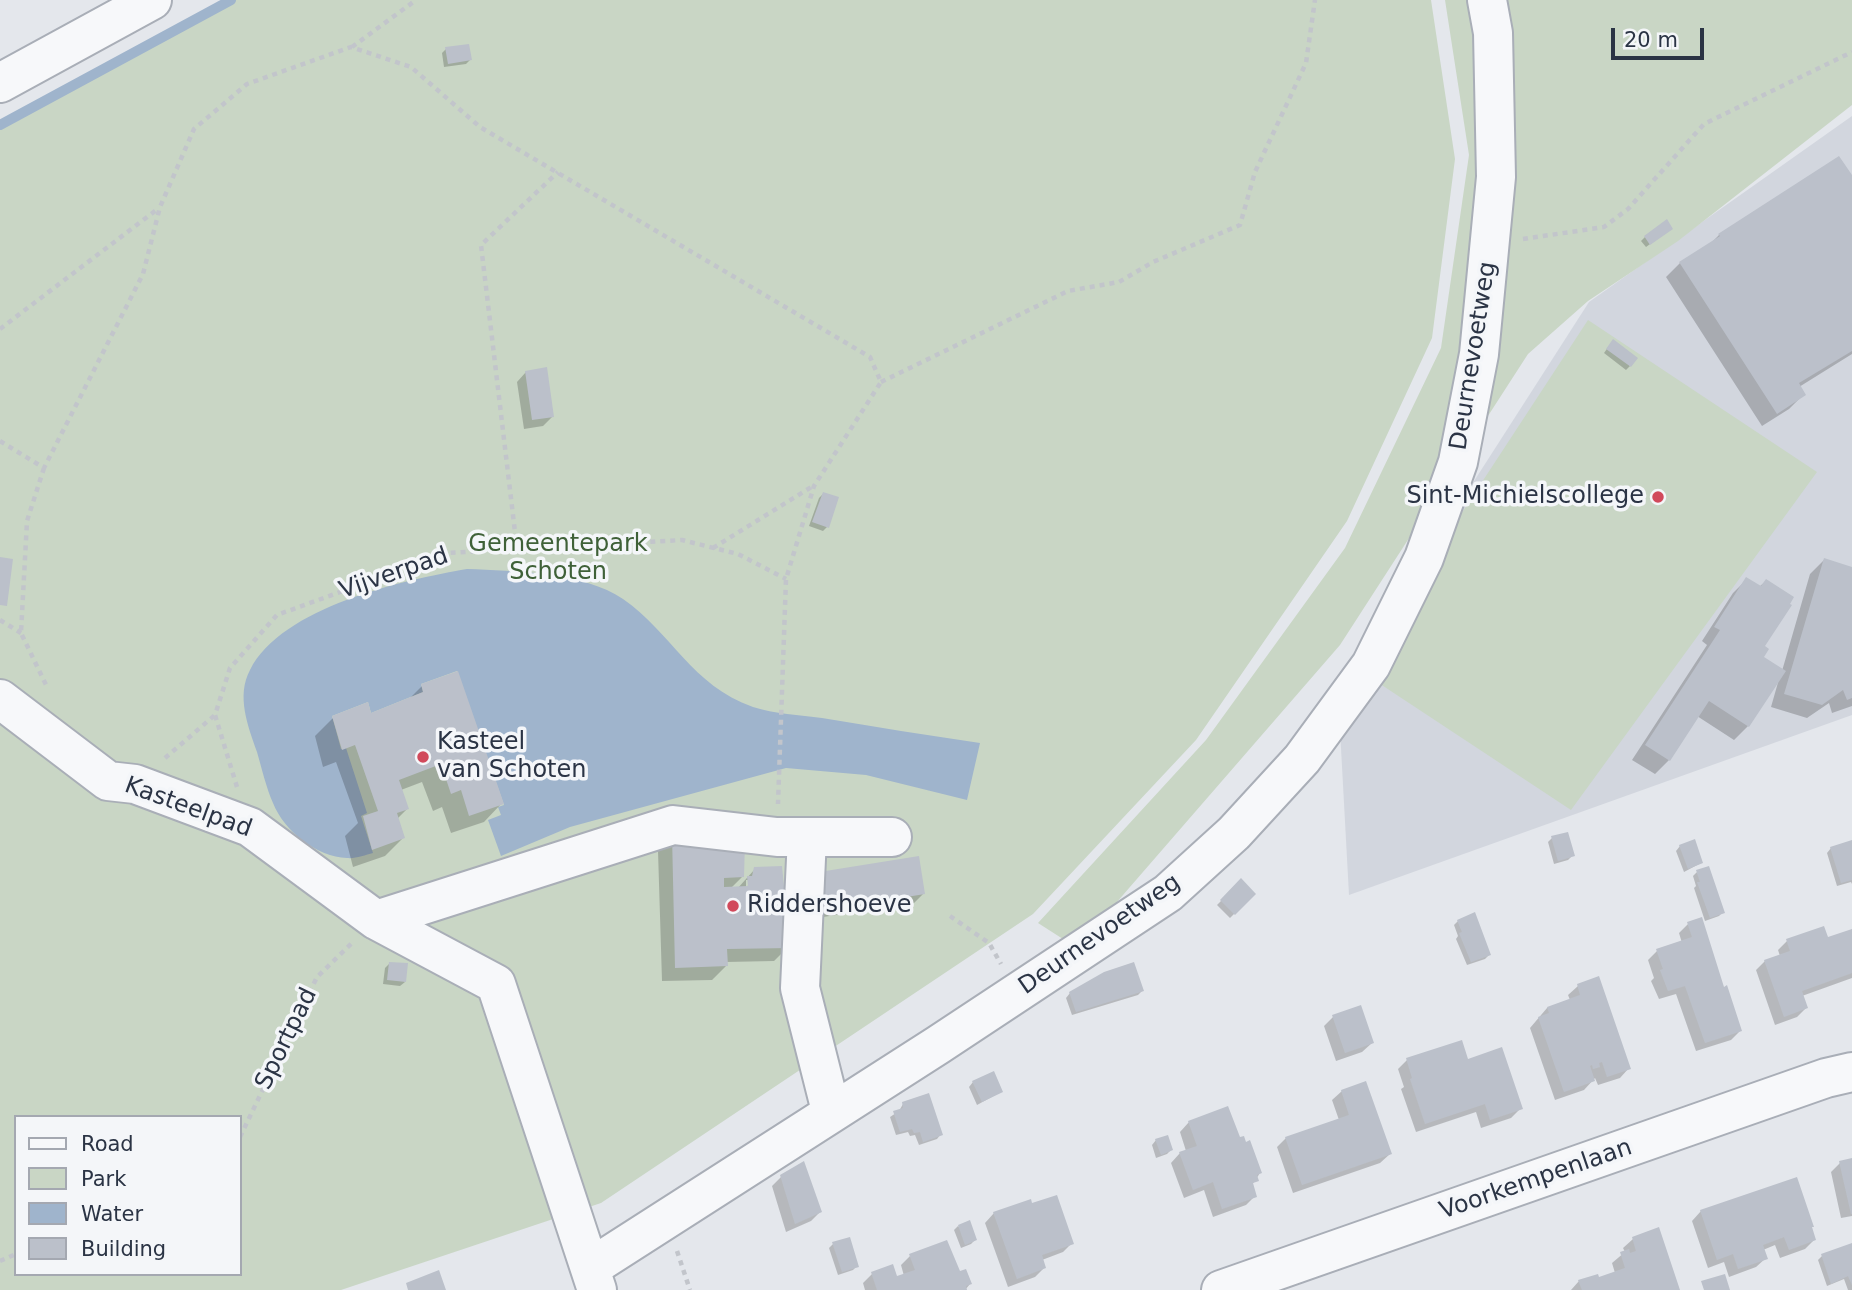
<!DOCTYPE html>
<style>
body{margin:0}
#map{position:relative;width:1852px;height:1290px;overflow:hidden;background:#e4e7ec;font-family:"DejaVu Sans",sans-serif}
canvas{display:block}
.legend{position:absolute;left:14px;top:1115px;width:228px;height:161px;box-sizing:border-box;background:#f4f6f9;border:2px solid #a4a8b1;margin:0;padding:9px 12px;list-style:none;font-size:21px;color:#2b3445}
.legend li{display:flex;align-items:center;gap:14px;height:35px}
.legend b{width:35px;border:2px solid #a4a8b1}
.scale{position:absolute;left:1611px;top:28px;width:93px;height:32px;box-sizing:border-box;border:4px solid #2b3445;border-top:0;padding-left:9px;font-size:21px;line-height:24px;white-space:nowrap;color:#2b3445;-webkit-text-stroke:5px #f4f6f9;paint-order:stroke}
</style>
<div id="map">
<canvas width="1852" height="1290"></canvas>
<ul class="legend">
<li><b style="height:9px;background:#f7f8fa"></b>Road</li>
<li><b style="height:19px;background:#c9d6c5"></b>Park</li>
<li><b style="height:19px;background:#9fb4cc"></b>Water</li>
<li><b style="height:19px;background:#bbc0ca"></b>Building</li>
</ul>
<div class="scale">20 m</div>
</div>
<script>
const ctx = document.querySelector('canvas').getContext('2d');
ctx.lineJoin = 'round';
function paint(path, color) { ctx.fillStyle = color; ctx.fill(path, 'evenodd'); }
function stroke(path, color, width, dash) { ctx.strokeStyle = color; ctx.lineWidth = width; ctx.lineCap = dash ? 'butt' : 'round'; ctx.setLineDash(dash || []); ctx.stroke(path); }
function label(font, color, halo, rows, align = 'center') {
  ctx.font = font + ' "DejaVu Sans",sans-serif'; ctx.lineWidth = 7; ctx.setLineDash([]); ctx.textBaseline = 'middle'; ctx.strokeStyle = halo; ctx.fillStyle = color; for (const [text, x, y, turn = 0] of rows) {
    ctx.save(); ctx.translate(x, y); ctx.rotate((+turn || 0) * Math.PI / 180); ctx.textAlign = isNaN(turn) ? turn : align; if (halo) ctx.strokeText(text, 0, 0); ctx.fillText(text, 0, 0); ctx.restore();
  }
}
const built = new Path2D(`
 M1852,116v599l-503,180 -11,-202 251,-391z`);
const green = new Path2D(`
 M227,0h1204l24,159 -23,179 -85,183 -151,219 -163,174 -432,289 -260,87h-341v-1165zM16,1117h224v157h-224z
 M1445,0h407v105l-174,136 -90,60 -60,53 -188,291 -263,303 -39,-25 168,-183 139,-192 96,-200 28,-193z
 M1588,320l229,152 -246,338 -212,-140z`);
const water = new Path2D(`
 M467,569c47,2 117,3 156,30 49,34 68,86 130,108 21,7 47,8 69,11 53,9 105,17 158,25l-13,57 -101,-25 -80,-7 -216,59 -69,29 -13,-36 13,-5 -3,-8 6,-2 -47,-134 -36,13 2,8 -52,21 -3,-11 -36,14 9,33 5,-1 21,65 -6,3 12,37c-8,2 -18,6 -26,5 -30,-1 -63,-27 -74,-55 -7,-16 -11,-34 -16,-51 -9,-26 -21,-56 -7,-82 32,-63 153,-90 217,-101z`);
const shadow = new Path2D(`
 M446,49l24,11 -4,4 -22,3 -2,-14z
 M1852,178v176l-53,33 4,8 -14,14 -27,17 -96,-149 14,-14 30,-19 9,-9z
 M1667,232l-21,15 -5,-6 4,-4z
 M1609,346l21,20 -4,4 -22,-17z
 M526,372l27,44 -10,10 -19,3 -7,-47z
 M823,494l4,33 -4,4 -14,-5 10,-28z
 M1824,560l28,9v137l-20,7 -3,-10 -22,15 -36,-11 8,-28 -31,47 -14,14 -37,-24 -28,44 -14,14 -23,-14 75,-115 -5,-4 31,-48 14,-14 12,8 7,-6 -4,77 20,13 28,-97z
 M422,686l80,117 -18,19 -33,11 -9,-26 -9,4 -11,-29 -21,8 6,19 -10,10 6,19 -18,18 -32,11 -8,-31 13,-13 -22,-61 -13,5 -8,-31 18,-18 36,-2 38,-15z
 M672,837l70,40 -12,12h7l18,-20 33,78 -14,14 -48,1v4l-14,14 -50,1 -4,-130zM746,880h3l-3,15z
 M1552,838l21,17 -5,5 -14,4 -6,-22z
 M1852,842v42l-1,-2 -14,4 -10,-33 4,-5z
 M1680,846l21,17 -17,9 -8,-21z
 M1697,872l26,40 -4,4 -14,5 -11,-33 2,-2 -3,-10z
 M1241,881l13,13 -24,24 -13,-13z
 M804,883l119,11 -9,9 -104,16z
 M1458,921l31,34 -4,4 -18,6 -11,-26 2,-3 -4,-11z
 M1688,924l35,65 17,42 -9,9 -35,11 -20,-57 -17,5 -8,-18 3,-3 -6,-18 9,-9 25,-8 -3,-10z
 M1852,930v48l-50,18 4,12 -9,9 -22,8 -19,-55 9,-9 15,-5 -2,-6 9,-9 40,-2z
 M389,964l16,18 -5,4 -17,-2 2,-16z
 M1578,986l51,82 -9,10 -22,7 -3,-7 -11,12 -29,10 -25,-72 17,-20 23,-8 -2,-5z
 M1142,991l-4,4 -66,20 -6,-17 4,-5z
 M1333,1017l39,26 -10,9 -26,9 -12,-35z
 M1407,1060l60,1 54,47 -10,10 -30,10 -5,-16 -60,20 -15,-43 3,-2 -6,-18z
 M973,1082l28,10 -24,13 -8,-18z
 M1342,1091l48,63 -10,9 -87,30 -16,-46 9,-9 53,-18 -7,-20z
 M903,1104l38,30 -4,5 -18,6 -4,-10 -5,1 -2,-4 -12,3 -6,-18 9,-6z
 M1189,1122l50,18 21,33 -8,12 3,11 -9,9 -33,12 -9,-27 -20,8 -13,-35 9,-10 6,-2 -6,-19z
 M1156,1140l15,10 -4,4 -11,4 -4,-13z
 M1852,1160v56l-11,2 -10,-46 9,-9z
 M781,1177l39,35 -9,9 -25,11 -14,-46z
 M1701,1211l109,17 4,12 -9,9 -25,9 -5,-13 -12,5 3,8 -10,9 -27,10 -5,-15 -16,6 -16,-47z
 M994,1213l78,30 -9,9 -21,8 2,8 -9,9 -27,10 -23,-64z
 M958,1226l17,14 -4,4 -10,4 -7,-18z
 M1633,1239l45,51h-107l8,-9 19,-2 17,-6 -3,-10 13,-11 -2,-4z
 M833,1244l24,22 -4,4 -15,5 -9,-27z
 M1852,1245v45h-4l-4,-11 -17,7 -9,-26 4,-4z
 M910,1256l49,18 11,10 -5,6h-100l-2,-7 9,-9 24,4 8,-2 -3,-11z`);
const stream = new Path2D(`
 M0,125l231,-125`);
const building = new Path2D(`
 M469,44l3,16 -24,4 -3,-17z
 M1839,156l13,19v176l-53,32 7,12 -29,19 -98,-152 41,-26 -2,-2z
 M1667,219l6,10 -23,16 -6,-9z
 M1613,339l25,19 -7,9 -25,-18z
 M547,367l7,50 -22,3 -7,-49z
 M823,492l16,5 -10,31 -17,-6z
 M0,557l13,2 -6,47 -7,-1z
 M1824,558l28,9v131l-5,2 -4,-10 -21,15 -38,-11z
 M1746,577l15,9 5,-7 28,18 -4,7 2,1 -27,41 4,3 -5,8 22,14 -37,56 -40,-26 -39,60 -25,-16 75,-115 -6,-3z
 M458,671l46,133 -35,12 -8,-26 -10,4 -10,-30 -42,16 10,29 -12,4 8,25 -33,12 -9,-34 15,-5 -23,-66 -13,5 -10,-34 36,-14 3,11 52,-21 -2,-8z
 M1568,832l7,24 -17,5 -7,-25z
 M672,835l73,6 -1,36 -20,1v9l24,-1 -1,-10h5l2,-9 28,-1 8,82 -63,1 1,17 -53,2z
 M1695,839l8,24 -15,6 -9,-24z
 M1852,840v40l-11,3 -11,-36z
 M919,856l6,38 -106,17 -6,-38z
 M1709,866l16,47 -15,5 -13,-36h3l-4,-12z
 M1241,878l15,16 -21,21 -15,-15z
 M1475,912l16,43 -20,7 -12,-29 3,-1 -5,-12z
 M1702,917l22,70 3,-2 15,46 -37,12 -20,-57 -17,5 -8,-21 3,-1 -7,-20 36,-12 -5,-15z
 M1824,926l4,11 24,-8v44l-50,18 6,17 -24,9 -20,-57 26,-9 -4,-12z
 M389,962l19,1 -2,19 -19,-2z
 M1134,962l10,29 -68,21 -7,-20 35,-20z
 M1599,976l32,93 -24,8 -5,-15 -3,1 1,4 -7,2 -1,-4 -2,1 5,15 -31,11 -26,-75 11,-4 -2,-6 33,-12 -3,-11z
 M1361,1005l13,38 -29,10 -13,-38z
 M1462,1040l6,19 34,-12 21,62 -33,11 -5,-16 -60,20 -15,-45 2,-1 -6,-20z
 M994,1071l9,21 -21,10 -10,-21z
 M1366,1081l26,73 -90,31 -17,-48 64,-22 -8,-25z
 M929,1093l14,42 -20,7 -3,-10 -6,1 -2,-4 -12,3 -7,-21 10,-3 -1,-6z
 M1228,1106l12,31 4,-1 2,6 4,-2 12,33 -5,2 2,6 -6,2 4,14 -35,12 -9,-27 -20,8 -14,-38 18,-6 -9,-25z
 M1168,1135l5,15 -12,5 -6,-16z
 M1852,1158v56h-1l-12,-53z
 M804,1161l18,51 -27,12 -15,-49z
 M1797,1177l17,50h-2l4,13 -27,10 -5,-13 -21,8 5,14 -30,10 -5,-15 -16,6 -17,-50z
 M1057,1195l17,49 -32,11 4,13 -29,11 -24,-67 38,-13 1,4z
 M970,1220l7,20 -12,5 -7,-20z
 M1659,1227l21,63h-98l-4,-10 20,-6 1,3 26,-9 -5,-16 9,-3 1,4 6,-2 -4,-14z
 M850,1237l9,30 -17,5 -10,-30z
 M947,1240l13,31 6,-2 6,15 -6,2 1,4h-90l-6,-18 22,-8 4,12 18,-6 -6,-16z
 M1852,1243v42l-4,-9 -17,8 -10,-30z
 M439,1270l7,20h-38l-2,-7z
 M1725,1274l5,16h-26l-3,-9z`);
const path = new Path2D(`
 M352,47l64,-47
 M1523,239l81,-12 24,-18 76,-85 148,-72
 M0,329l159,-121
 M881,382l187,-91 51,-9 34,-20 87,-37 15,-53 51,-109 9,-63
 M0,441l44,27 99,-194 17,-67 34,-78 53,-45 104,-37 60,20 69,60 390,230 11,25 -67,104 -28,93 -8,225
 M44,468l-17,53 -6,112 27,56
 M713,548l100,-62
 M517,549l-36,-304 77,-73
 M0,620l21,13
 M165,758l50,-43
 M237,787l-22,-72 15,-47 47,-53 170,-62 235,-13 56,14 48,25
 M950,916l39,27 12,21
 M240,1137l77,-160 35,-34
 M677,1251l13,39
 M0,1261l16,-7`);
const minor = new Path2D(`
 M0,83l152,-83
 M0,699l108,82 27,3 115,43 126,93 120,64 101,306
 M807,837l-7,151 31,123
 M376,920l297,-95 104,12h115
 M590,1268l348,-223 230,-152 66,-60 68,-74 69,-94 53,-107 34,-96 21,-108 17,-177 -3,-144 -6,-33
 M1221,1290l605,-212 26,-6`);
const markers = [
 [1658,497,7,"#d1495b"],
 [423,757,7,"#d1495b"],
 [733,906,7,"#d1495b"]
];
const streetNames = [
 ["Deurnevoetweg",1474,356,-81],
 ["Vijverpad",394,574,-19],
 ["Kasteelpad",188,808,20],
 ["Deurnevoetweg",1100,935,-35],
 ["Sportpad",287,1039,-64],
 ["Voorkempenlaan",1536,1180,-19]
];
const poiNames = [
 ["Sint-Michielscollege",1644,497,"right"],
 ["Kasteel",437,743],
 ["van Schoten",437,771],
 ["Riddershoeve",747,906]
];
const parkNames = [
 ["Gemeentepark",558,545],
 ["Schoten",558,573]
];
paint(built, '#d2d6de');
paint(green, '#c9d6c5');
paint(water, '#9fb4cc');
paint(shadow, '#0003');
stroke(stream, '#9fb4cc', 10);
paint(building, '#bbc0ca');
stroke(minor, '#a9aeb7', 42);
stroke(path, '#c2c5cb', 4.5, [5, 5]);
stroke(minor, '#f7f8fa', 38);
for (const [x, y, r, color] of markers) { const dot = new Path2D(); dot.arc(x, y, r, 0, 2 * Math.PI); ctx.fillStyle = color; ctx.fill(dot); stroke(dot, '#f4f6f9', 2.5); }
label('24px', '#2b3445', '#f4f6f9', streetNames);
label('24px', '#2b3445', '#f4f6f9', poiNames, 'left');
label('24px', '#3f6138', '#f4f6f9', parkNames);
</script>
